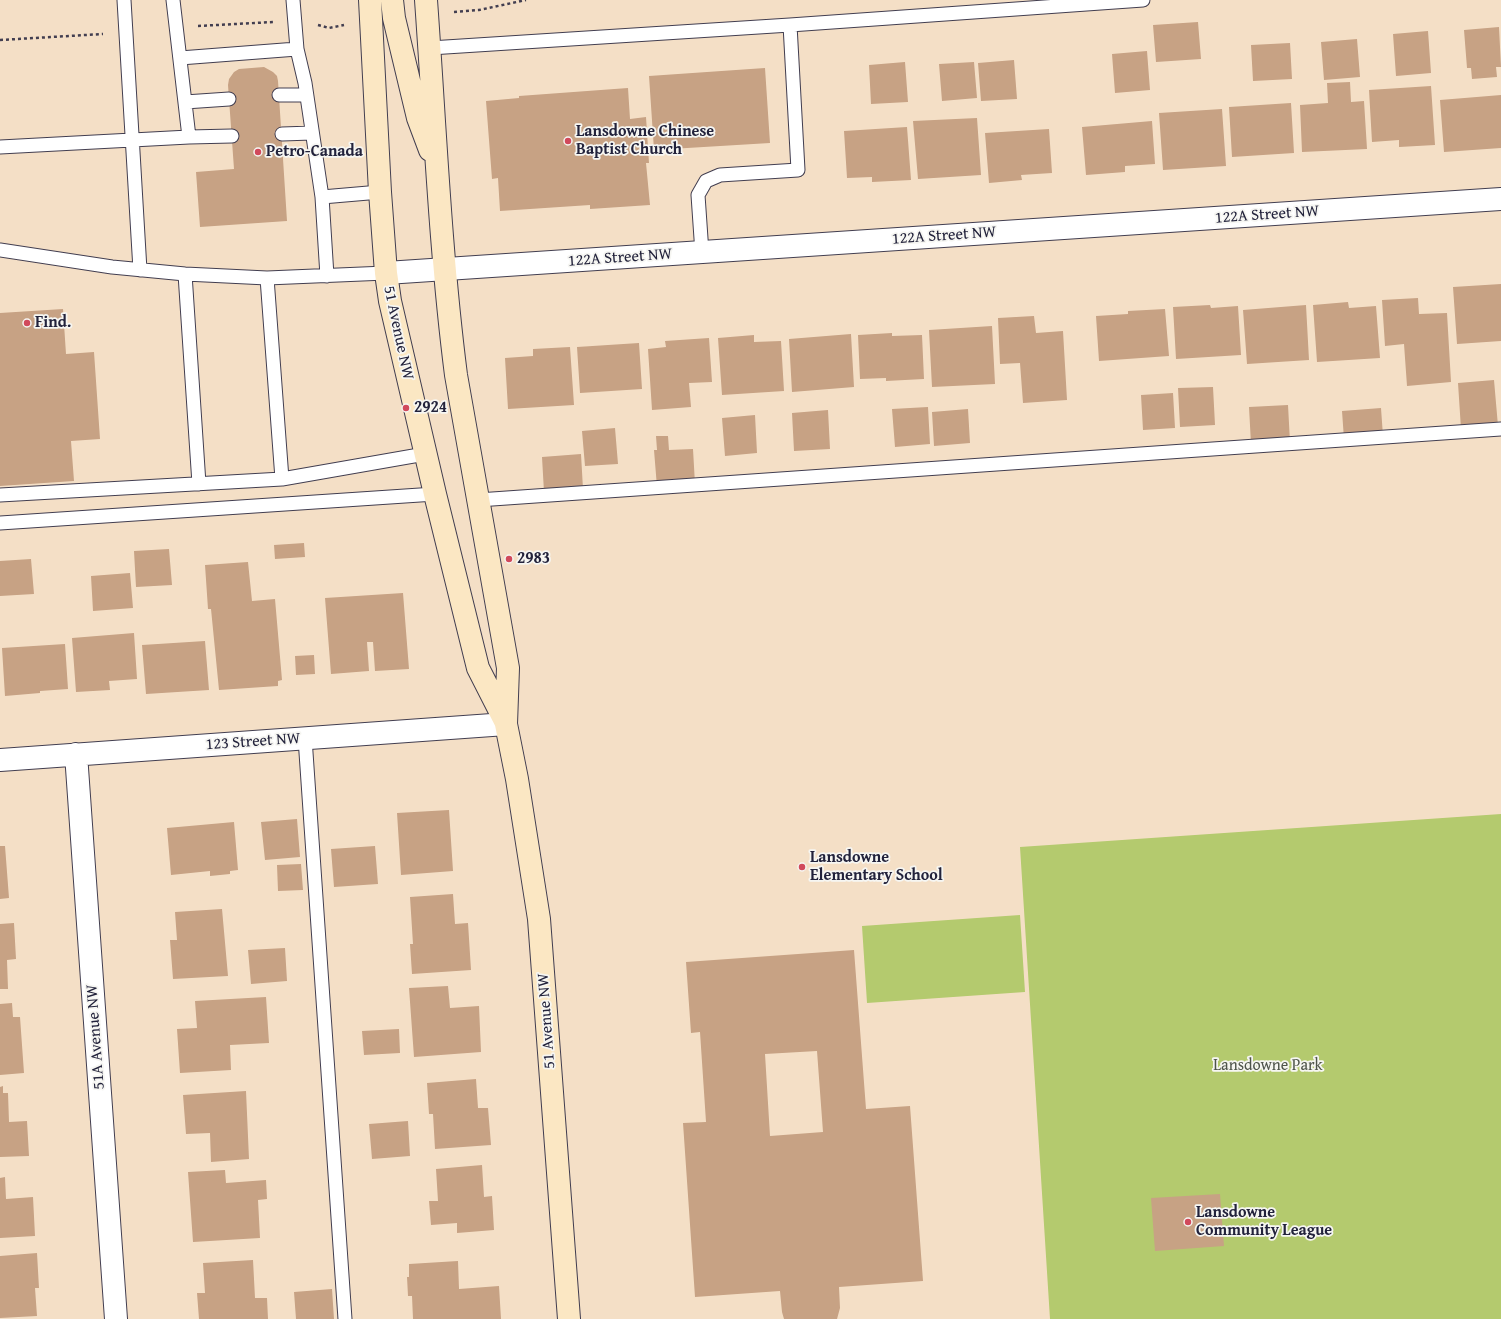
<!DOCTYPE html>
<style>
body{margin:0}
canvas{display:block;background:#f4dfc6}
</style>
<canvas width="1501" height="1319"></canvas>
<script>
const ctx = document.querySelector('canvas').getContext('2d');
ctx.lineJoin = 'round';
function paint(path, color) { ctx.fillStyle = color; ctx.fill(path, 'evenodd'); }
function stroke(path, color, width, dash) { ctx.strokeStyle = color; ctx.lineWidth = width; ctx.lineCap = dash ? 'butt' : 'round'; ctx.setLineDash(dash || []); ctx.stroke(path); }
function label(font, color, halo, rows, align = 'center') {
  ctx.font = font + ' "Gentium Book Plus",serif'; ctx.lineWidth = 3.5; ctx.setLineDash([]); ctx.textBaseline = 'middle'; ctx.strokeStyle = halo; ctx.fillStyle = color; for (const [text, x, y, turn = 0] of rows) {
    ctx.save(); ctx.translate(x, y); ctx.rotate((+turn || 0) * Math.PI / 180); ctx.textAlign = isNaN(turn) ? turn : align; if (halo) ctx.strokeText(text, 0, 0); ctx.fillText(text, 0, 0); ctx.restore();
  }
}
const green = new Path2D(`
 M1501,814v505h-451l-30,-472z
 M1020,915l5,77 -158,11 -5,-77z`);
const building = new Path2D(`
 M1198,22l3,37 -45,3 -3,-37z
 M1499,27l2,40h-5l1,10 -25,2 -1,-11h-4l-3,-38z
 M1428,31l3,42 -35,3 -3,-42z
 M1357,39l3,38 -36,3 -3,-38z
 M1290,43l2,36 -39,2 -2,-36z
 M1147,51l3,39 -35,3 -3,-39z
 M1014,60l3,39 -36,2 -3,-38z
 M905,62l3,40 -37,2 -2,-39z
 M974,62l3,36 -35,3 -3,-37z
 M264,67l9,5 4,4 1,5 9,140 -87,6 -4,-55 38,-3 -6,-84 1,-6 5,-7 5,-3z
 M765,68l5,75 -116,7 -5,-74z
 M1350,82l1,20 13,-1 3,48 -65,3 -2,-47 28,-2 -1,-20z
 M1431,86l4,59 -36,2v-7l-27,2 -3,-52z
 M628,88l2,31 16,-2 3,46h-3l4,42 -60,4v-4l-90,6 -2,-33 -6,1 -6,-78 33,-3v-2z
 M1501,95v53l-57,4 -4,-52z
 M1291,103l3,50 -62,4 -3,-50z
 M1222,109l4,57 -63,4 -4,-57z
 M977,118l4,57 -63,4 -5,-58z
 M1152,121l3,43 -30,2v6l-39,3 -4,-48z
 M907,127l4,53 -39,2v-5l-25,1 -3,-47z
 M1049,129l3,44 -31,2 1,5 -33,3 -4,-50z
 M1501,284v57l-44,3 -4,-57z
 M1418,298l1,16 28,-1 4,69 -44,4 -3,-42 -19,2 -3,-46z
 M1348,302l1,6 27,-2 4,52 -63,4 -4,-57z
 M1210,305l1,3 27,-2 3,49 -65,4 -3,-52z
 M1306,305l3,55 -62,4 -4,-54z
 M63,309l3,45 28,-2 6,87 -29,2 3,40 -74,5v-173z
 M1165,309l4,47 -70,5 -3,-45 32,-2v-3z
 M1034,316l2,17 27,-2 4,69 -44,3 -3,-40 -20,1 -2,-46z
 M992,326l3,58 -63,3 -3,-57z
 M892,333v3l30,-1 2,44 -38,2v-3l-26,1 -2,-44z
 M851,334l3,53 -62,5 -3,-53z
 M754,335v7l27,-1 3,50 -62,4 -4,-57z
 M709,338l3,44 -23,1 2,24 -39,3 -4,-61 18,-2 -1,-6z
 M639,343l3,46 -62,4 -3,-46z
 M570,347l4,58 -66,4 -3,-51 28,-2v-7z
 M1494,380l4,46 -37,3 -3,-46z
 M1213,387l2,38 -35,2 -2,-39z
 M1173,393l2,35 -32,2 -2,-35z
 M1288,405l2,37 -39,2 -2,-37z
 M928,407l2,37 -35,3 -3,-38z
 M1381,408l2,28 -39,3 -2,-28z
 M968,409l2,34 -36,3 -2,-34z
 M828,410l2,39 -36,2 -2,-38z
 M755,415l2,38 -32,3 -3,-38z
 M615,428l3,36 -33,2 -3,-35z
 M656,436h12l1,14 24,-1 2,35 -38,3 -3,-37h3z
 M581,454l2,35 -39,3 -2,-35z
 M304,543l1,14 -30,2 -1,-14z
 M169,549l3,36 -36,2 -2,-36z
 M31,559l3,35 -34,2v-35z
 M248,562l4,39 23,-2 7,81 -4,1v5l-59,4 -8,-81h-3l-3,-44z
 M130,573l3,35 -40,3 -2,-35z
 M403,593l6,76 -34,2 -2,-29h-6l2,29 -38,3 -6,-76z
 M134,633l3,46 -28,2 1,9 -34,2 -4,-54z
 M205,641l4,49 -63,4 -4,-49z
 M65,644l3,45 -28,2v2l-35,3 -3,-48z
 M314,655l1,19 -19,1 -1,-19z
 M449,810l4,61 -52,4 -4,-62z
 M297,819l3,38 -35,3 -4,-38z
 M234,822l4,48 -8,1v3l-20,2v-5l-39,4 -4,-47z
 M0,846h5l4,52 -9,1z
 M375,846l3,38 -44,3 -3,-38z
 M301,864l2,26 -25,1 -1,-26z
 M453,894l2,30 13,-1 3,47 -59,4 -2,-30h3l-3,-47z
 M222,909l6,67 -55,3 -3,-39h7l-2,-28z
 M14,923l2,36 -9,1 1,29h-8v-65z
 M285,948l2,33 -36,3 -3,-34z
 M854,950l12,159 44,-3 13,175 -84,6 1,21 -3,11h-53l-2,-7 -2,-21 -85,6 -12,-174 23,-1 -6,-90 -9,1 -5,-71zM817,1051l6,81 -53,4 -5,-82z
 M448,986l2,22 29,-2 2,46 -67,5 -5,-69z
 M266,997l3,46 -39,2 1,25 -51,3 -3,-44 20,-1 -2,-27z
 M12,1003l1,14h7l4,56 -24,2v-71z
 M399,1029l1,24 -36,2 -2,-24z
 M476,1079l2,29h10l3,37 -56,4 -2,-35h-4l-2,-31z
 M3,1086v7h5l1,29 18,-1 2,35 -29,1v-70z
 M246,1091l3,68 -38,3 -1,-29 -24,1 -3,-39z
 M408,1121l2,35 -38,3 -3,-35z
 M482,1165l2,32 8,-1 2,34 -37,3v-10l-26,2 -2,-24h9l-2,-32z
 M225,1170l1,13 40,-3 1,19 -9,1 2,38 -67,4 -5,-70z
 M5,1177l1,22 27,-2 2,39 -35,2v-60z
 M1220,1194l4,52 -69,5 -4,-53z
 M37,1253l2,35h-4l2,28 -37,2v-62z
 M253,1260l2,38h12l1,21h-69l-2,-26h8l-2,-30z
 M458,1261l1,28 40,-3 2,33h-88l-1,-23h-4l-1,-19h2v-13z
 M332,1289l2,30h-38l-2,-27z`);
const path = new Path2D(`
 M454,12l25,-2 47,-10
 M318,25l11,3 15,-3
 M198,26l75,-4
 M0,40l103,-6`);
const lane = new Path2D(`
 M124,0l16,270
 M173,0l16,137 43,-1
 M293,0l4,49 8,34 17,114
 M430,48l360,-23 353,-25
 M180,58l117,-9
 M279,95h27
 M185,102l44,-3
 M282,134l30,-1
 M0,147l189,-10
 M0,250l112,17 73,7 82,4 119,-5
 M702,253l-4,-58 8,-14 14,-6 78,-5 -8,-145
 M185,274l14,210
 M327,276l-5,-79 58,-5
 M267,278l15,201
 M0,495l282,-16 143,-25
 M478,500l1023,-71
 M0,523l435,-29
 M305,738l40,581`);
const street = new Path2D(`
 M386,273l1115,-74
 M76,754l40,565
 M0,760l506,-36`);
const secondary = new Path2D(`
 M370,0l10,192 6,81 4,28 45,193 43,174 27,53
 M392,0l2,18 24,100 12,32
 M426,0c9,125 14,250 30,375l52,293 -2,56 11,55 22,140 30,400`);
const markers = [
 [568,141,4,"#d1495b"],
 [258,152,4,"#d1495b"],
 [27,323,4,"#d1495b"],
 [406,408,4,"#d1495b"],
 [509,559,4,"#d1495b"],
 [802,867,4,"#d1495b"],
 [1188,1222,4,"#d1495b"]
];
const poiNames = [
 ["Lansdowne Chinese",576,132],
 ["Baptist Church",576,150],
 ["Petro-Canada",266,152],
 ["Find.",35,323],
 ["2924",414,408],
 ["2983",517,559],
 ["Lansdowne",810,858],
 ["Elementary School",810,876],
 ["Lansdowne",1196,1213],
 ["Community League",1196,1231]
];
const streetNames = [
 ["122A Street NW",1267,215,-4],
 ["122A Street NW",944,236,-4],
 ["122A Street NW",620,258,-4],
 ["51 Avenue NW",398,333,78],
 ["123 Street NW",253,742,-4],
 ["51 Avenue NW",547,1021,-94],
 ["51A Avenue NW",96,1037,-94]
];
const parkNames = [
 ["Lansdowne Park",1268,1066]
];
paint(green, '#b4ca6e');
paint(building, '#c7a284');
stroke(lane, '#423e50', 15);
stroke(street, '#423e50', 24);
stroke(secondary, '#423e50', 24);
stroke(path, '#423e50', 2.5, [3, 3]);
stroke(lane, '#fff', 13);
stroke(street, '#fff', 22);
stroke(secondary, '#fbe7c3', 22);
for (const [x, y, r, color] of markers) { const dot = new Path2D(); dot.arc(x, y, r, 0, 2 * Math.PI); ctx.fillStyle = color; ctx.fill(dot); stroke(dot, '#f6f6f2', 1.5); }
label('bold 16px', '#22223b', '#f6f6f2', poiNames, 'left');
label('16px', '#22223b', '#f6f6f2', streetNames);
label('16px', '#4e544a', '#f6f6f2', parkNames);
</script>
